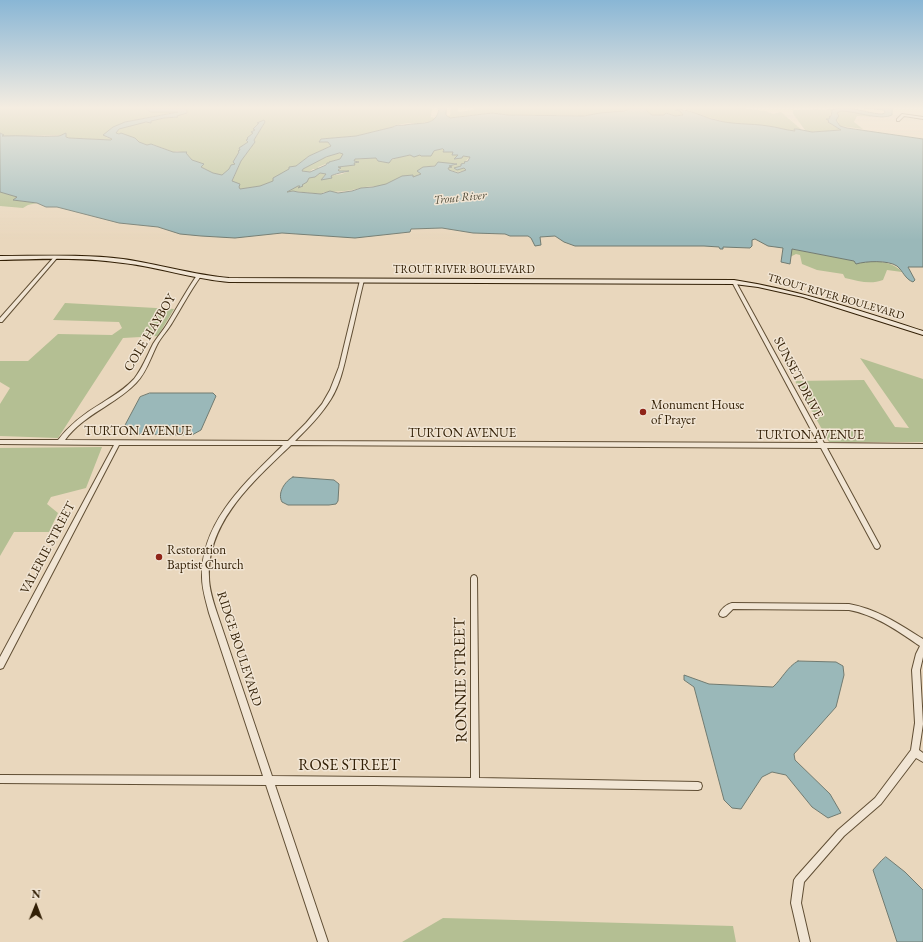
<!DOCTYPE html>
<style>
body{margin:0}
#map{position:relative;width:923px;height:942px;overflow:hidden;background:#e9d7bd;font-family:"EB Garamond",serif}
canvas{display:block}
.north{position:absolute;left:16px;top:886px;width:40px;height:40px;-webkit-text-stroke:3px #f1e5d4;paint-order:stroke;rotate:1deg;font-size:11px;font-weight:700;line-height:16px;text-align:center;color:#332006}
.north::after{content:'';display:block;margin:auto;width:14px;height:18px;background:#332006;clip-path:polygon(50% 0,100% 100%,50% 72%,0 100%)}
</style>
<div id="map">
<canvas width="923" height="942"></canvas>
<div class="north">N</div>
</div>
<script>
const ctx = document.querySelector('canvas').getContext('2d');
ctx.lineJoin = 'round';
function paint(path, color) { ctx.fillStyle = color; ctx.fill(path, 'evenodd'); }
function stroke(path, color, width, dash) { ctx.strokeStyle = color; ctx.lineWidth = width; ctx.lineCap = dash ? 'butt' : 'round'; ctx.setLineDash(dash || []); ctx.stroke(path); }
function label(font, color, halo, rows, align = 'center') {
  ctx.font = font + ' "EB Garamond",serif'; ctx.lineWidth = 3; ctx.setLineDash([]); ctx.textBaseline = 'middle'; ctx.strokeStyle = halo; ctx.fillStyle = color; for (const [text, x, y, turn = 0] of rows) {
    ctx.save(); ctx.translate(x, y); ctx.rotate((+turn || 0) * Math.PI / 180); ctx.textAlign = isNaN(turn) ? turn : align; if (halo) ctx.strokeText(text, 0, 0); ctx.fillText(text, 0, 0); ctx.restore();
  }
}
const green = new Path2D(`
 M0,108h145l12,3 21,1 -53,10 -18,12 -1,3 6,2 -1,1 -42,-2 -7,-3 -60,1v-3h-2z
 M184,108h248l-1,9 5,1 -1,2 -18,4 -7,-1 -15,2 -2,2 -37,9 -35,3 7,3 3,4 -22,10 -13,10 -23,12v3l-13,5 -20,3 -1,-2 1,-3 -8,-2 9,-21 14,-19 -1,-2 11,-18 -6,1 -10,16 -1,3 -7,5 -1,5 -7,10 2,1v2h-4l-2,4 -7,6 -9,-2 -12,-6 2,-3 -11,-4 -6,-7 -9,-2 -4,1 -21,-8 -5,1 -9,-3 -3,-4 -19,-5c4,-8 26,-12 35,-10v-2l13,-3 13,-1 -1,-1z
 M451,108h7v4l16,-2v-2h158l-7,3 -25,2 -16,3 -76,-1 -16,-2 -42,5 -2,-2 2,-1z
 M648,108c23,0 109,-4 125,6l8,-2 22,19 2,-1 -12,-16v-4l41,-1 -2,1 -3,9h-2l5,6 10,5 -30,2 -30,-2 -15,-4 -34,-2 -37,-10 -8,-4 -11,-1 -1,1 4,1 3,4 -8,1 -9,-3 -2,2h-12l-5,-5z
 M840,110l24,3 9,4 -16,-1 -3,6 9,7 -23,-3 -2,-5 -2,-1 1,-5 -1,-1z
 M443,149h1l-1,3h10l5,3 1,3 3,-2 8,1 -11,10h-3l8,1 2,2 -8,2 -9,-2 -1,-2h3l-2,-2 7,-1 -1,-2 -32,4 -2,2v4l-5,4h-3l-1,-2c-10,1 -17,5 -26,9 -8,4 -17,1 -25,4 -12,3 -24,4 -37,4l-3,2 -28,-3 -6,1 11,-6h2l-2,2 10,-10 7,-1 5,-4 6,1 -3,3 19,-3 7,-3h-10l-1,-1 3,-1 -4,-2 18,-2 -1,-2 5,-1 -5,-1v-2l22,-1 2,3 8,1 14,-5z
 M340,153l4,1 -4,5c-8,1 -15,6 -22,8l1,2h-6l-4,3 -2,-1h-5l1,-2 23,-12z
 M0,192l17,5 -4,3 24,3 -9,2 -5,3 -23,-2z
 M791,249l64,12 1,3c15,-4 35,-4 46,8l-15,-2 -4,10c-13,5 -24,1 -38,-2l-2,-4 -26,-4 -15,-6 -2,-9 -4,-1 -6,3z
 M65,303l109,6 -16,27 -35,2 -65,100 -58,-2v-32l10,-16 -10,-6v-21h28l30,-27 54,1 10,-7 -3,-6 -66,-2z
 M860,358l63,21v63h-94l-34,-61 69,-1 31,47 14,1z
 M102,447l-16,41 -35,9 -4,7 11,9 -9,19h-35l-14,24v-108z
 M443,918l290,8 3,16h-334z`);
const water = new Path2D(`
 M145,108h39l3,2v3l-10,3 1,1 -14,1 -13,3v2l-5,-1 -27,7 -3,4 3,1 2,-1 14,5 4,4 8,3 4,-1 22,8h14l-1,1 6,7 12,4 -3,3 12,6 9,2 7,-6 2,-4 4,-1 -2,-2 6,-10 -1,-1 2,-1 -1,-2 9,-6 -2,-2 2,-1 -1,-1 6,-5 -2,-1 4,-2 -2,-1 6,-6h-2l7,-3 1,2 -11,18 1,2 -14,19 -9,20 8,3 -1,3 1,2 20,-3 13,-5v-3l16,-9v-2l7,-1 13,-10 22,-10 -3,-4h-9l2,-3 35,-3 37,-9c4,-3 7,-1 12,-2 15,-3 32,2 34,-17h7v7l4,3 42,-5 16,2 76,1 16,-3 24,-2 8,-3h16l-1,1v2l5,4h12l2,-2 9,3 8,-1 -3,-4 -5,-1c11,-3 29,8 41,10 17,5 34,3 52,6 9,1 17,4 27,5l-1,-2h3l15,3 29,-2 -13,-8 1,-1 -3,-2h3l1,-2h-1l2,-1 1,-6c14,-7 35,4 50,4l3,-1 -1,-3 -20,-2h28v7c-11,6 -37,-4 -51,-4l-4,2 2,3 -3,4 4,6 7,2 76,11v128h-15l7,13 -2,2c-8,-3 -10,-11 -16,-16 -9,-6 -31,-5 -41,-2l-2,-3 -62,-12 -2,15 -9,-2 2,-14 -15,-2 -13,-7 -3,1v6l-2,2 -27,-1v2h-3l-1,-2 -15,-1h-129l-11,-4 -9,-6 -15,1 1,8 -6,1 -4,-8 -3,-2h-18l-5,-2 -32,-1 -31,-5 -31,1 -1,3 -55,6 -73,-5 -47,5 -34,-2 -21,-2 -22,-7 -39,-4 -62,-16h-11l-9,-4 -24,-3 4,-3 -17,-5v-59l4,2 -2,1c18,-1 38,1 56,0 3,0 5,-2 8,-3v4l3,1 42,2 1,-1 -9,-4 10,-8 12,-5 53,-10h-27zM443,149l1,1 -1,2h10l-1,3h6l-4,4 8,-1 1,-2 7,1 -2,4 -4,1 1,1 -4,1v2l-7,2 3,2 7,-2 2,2 -8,3 -9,-3 -1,-2 4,-1 -3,-1 8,-2 -19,-2 -3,4 -12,1 -6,4 4,3 -8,3v-2l-11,1 -16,8 -13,3 -12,1 -9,3 -14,2 -8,-2 -9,3 -23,-2 -5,-1 -6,1 11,-6h2l-2,2 5,-2 -1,-1 5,-3 2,-4 6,-1 5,-4 6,1 -5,6 11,-2 -1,-2c3,-2 13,-4 18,-5h-10l-1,-1 3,-2 -3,-1 17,-2 -1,-2 5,-1 -5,-1 1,-2 21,-1 2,3 11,2 3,-4 18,-4 4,2 6,-2 1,1h10l3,-5zM340,153l3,1 -3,5 -11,3v1h-2l-1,2 -16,7 -8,-1 1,-2 23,-12z
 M150,393h63l3,3 -15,34 -9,5 -59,-1 -9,-7 16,-30z
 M293,477l41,3 5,4 -1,17 -2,3 -7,1h-41l-6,-3c-5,-9 3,-21 11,-25z
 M798,661l38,1 7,4 1,9 -8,32 -42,47 1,6 35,34 11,19 -13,5 -16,-11 -26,-32 -14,-3 -10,5 -21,32 -9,-1 -8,-8 -30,-113 -10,-7v-5l25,9 64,3c9,-8 14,-20 25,-26z
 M886,857l19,15 18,18v52h-26l-24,-72 8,-9z`);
const street = new Path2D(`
 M902,114l21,3v2l-19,-3 -5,5h-2v-2z
 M54,257l3,1 -55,64h-2v-4z
 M197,275l4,1c-11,15 -19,31 -29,47 -4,7 -10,13 -14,20 -7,13 -11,29 -22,40 -21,22 -52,31 -71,57l223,1 18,-18 16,-19 8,-14 9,-23 21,-87 2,-1 2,1c-5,20 -9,40 -14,60 -5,20 -8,41 -19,59 -10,16 -23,29 -36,42l523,2 -86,-161 2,-1 2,1 88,161 99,1v4h-96l52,96 1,2 -1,2 -2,1 -2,-1 -54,-100 -530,-3c-37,36 -84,76 -82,132 0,12 4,24 8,36l55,163 199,2v-200l1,-2 2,-1 2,1 1,2 2,200 219,4 3,1 1,3 -1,3 -3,1 -322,-5h-101l53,157h-10l-52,-157 -266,-2v-8l263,1 -54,-163c-3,-12 -7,-24 -7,-36 -1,-56 45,-96 81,-132h-164l-116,223 -3,1v-12l114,-212 -114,-1v-4h58c12,-16 27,-27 44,-37 11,-7 23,-14 32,-24 8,-10 13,-23 19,-35 4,-7 10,-13 14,-20 10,-16 19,-33 30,-49z
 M732,603l117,1c28,5 50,20 74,35v18l-3,13 3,54 -4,26 4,3v9l-7,-4 -35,46 -37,32 -40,46 -3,21 9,39h-10l-9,-39 3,-23 2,-3 42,-47 37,-32 36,-48 4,-27 -3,-53 4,-16 4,-8c-22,-15 -44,-31 -71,-36l-116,-1 -7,7 -3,1 -3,-1 -1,-2c2,-5 8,-10 13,-11z`);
const secondary = new Path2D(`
 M0,256c41,0 82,-2 123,3 36,5 70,16 106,19l505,2c65,10 127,31 189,51v4l-120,-38 -45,-10 -24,-3 -505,-2c-36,-3 -70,-15 -106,-19 -41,-6 -82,-4 -123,-3z`);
const markers = [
 [643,412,4,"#8f2418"],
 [159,557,4,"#8f2418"]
];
const farStreetnames = [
 ["TROUT RIVER BOULEVARD",464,270],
 ["TROUT RIVER BOULEVARD",836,297,16]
];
const farWaternames = [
 ["Trout River",460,198,-6]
];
const streetNames = [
 ["COLE HAYBOY",150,333,-59],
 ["SUNSET DRIVE",798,378,62],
 ["TURTON AVENUE",138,431],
 ["TURTON AVENUE",462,433],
 ["TURTON AVENUE",810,435],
 ["VALERIE STREET",48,548,-62],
 ["RIDGE BOULEVARD",239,649,72]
];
const poiNames = [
 ["Monument House",651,405],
 ["of Prayer",651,420],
 ["Restoration",167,550],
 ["Baptist Church",167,565]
];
const nearStreetnames = [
 ["RONNIE STREET",461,680,-91],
 ["ROSE STREET",349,766]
];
paint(green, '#b4bf93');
paint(water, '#9ab8b9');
stroke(water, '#717b71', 1);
stroke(street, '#604e34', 2);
stroke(secondary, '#332006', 2);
paint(street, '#f1e5d4');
paint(secondary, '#f1e5d4');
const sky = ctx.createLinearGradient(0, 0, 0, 240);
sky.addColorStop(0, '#89b6d5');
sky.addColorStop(0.45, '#f5ede1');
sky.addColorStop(1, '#f5ede100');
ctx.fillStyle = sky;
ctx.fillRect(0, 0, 923, 240);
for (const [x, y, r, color] of markers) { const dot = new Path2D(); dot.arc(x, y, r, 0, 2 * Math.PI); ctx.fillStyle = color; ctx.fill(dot); stroke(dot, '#f1e5d4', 1.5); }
label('11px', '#332006', '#f1e5d4', farStreetnames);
label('italic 12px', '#524e3c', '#f1e5d4', farWaternames);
label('13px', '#332006', '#f1e5d4', streetNames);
label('13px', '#332006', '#f1e5d4', poiNames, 'left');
label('16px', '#332006', '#f1e5d4', nearStreetnames);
</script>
